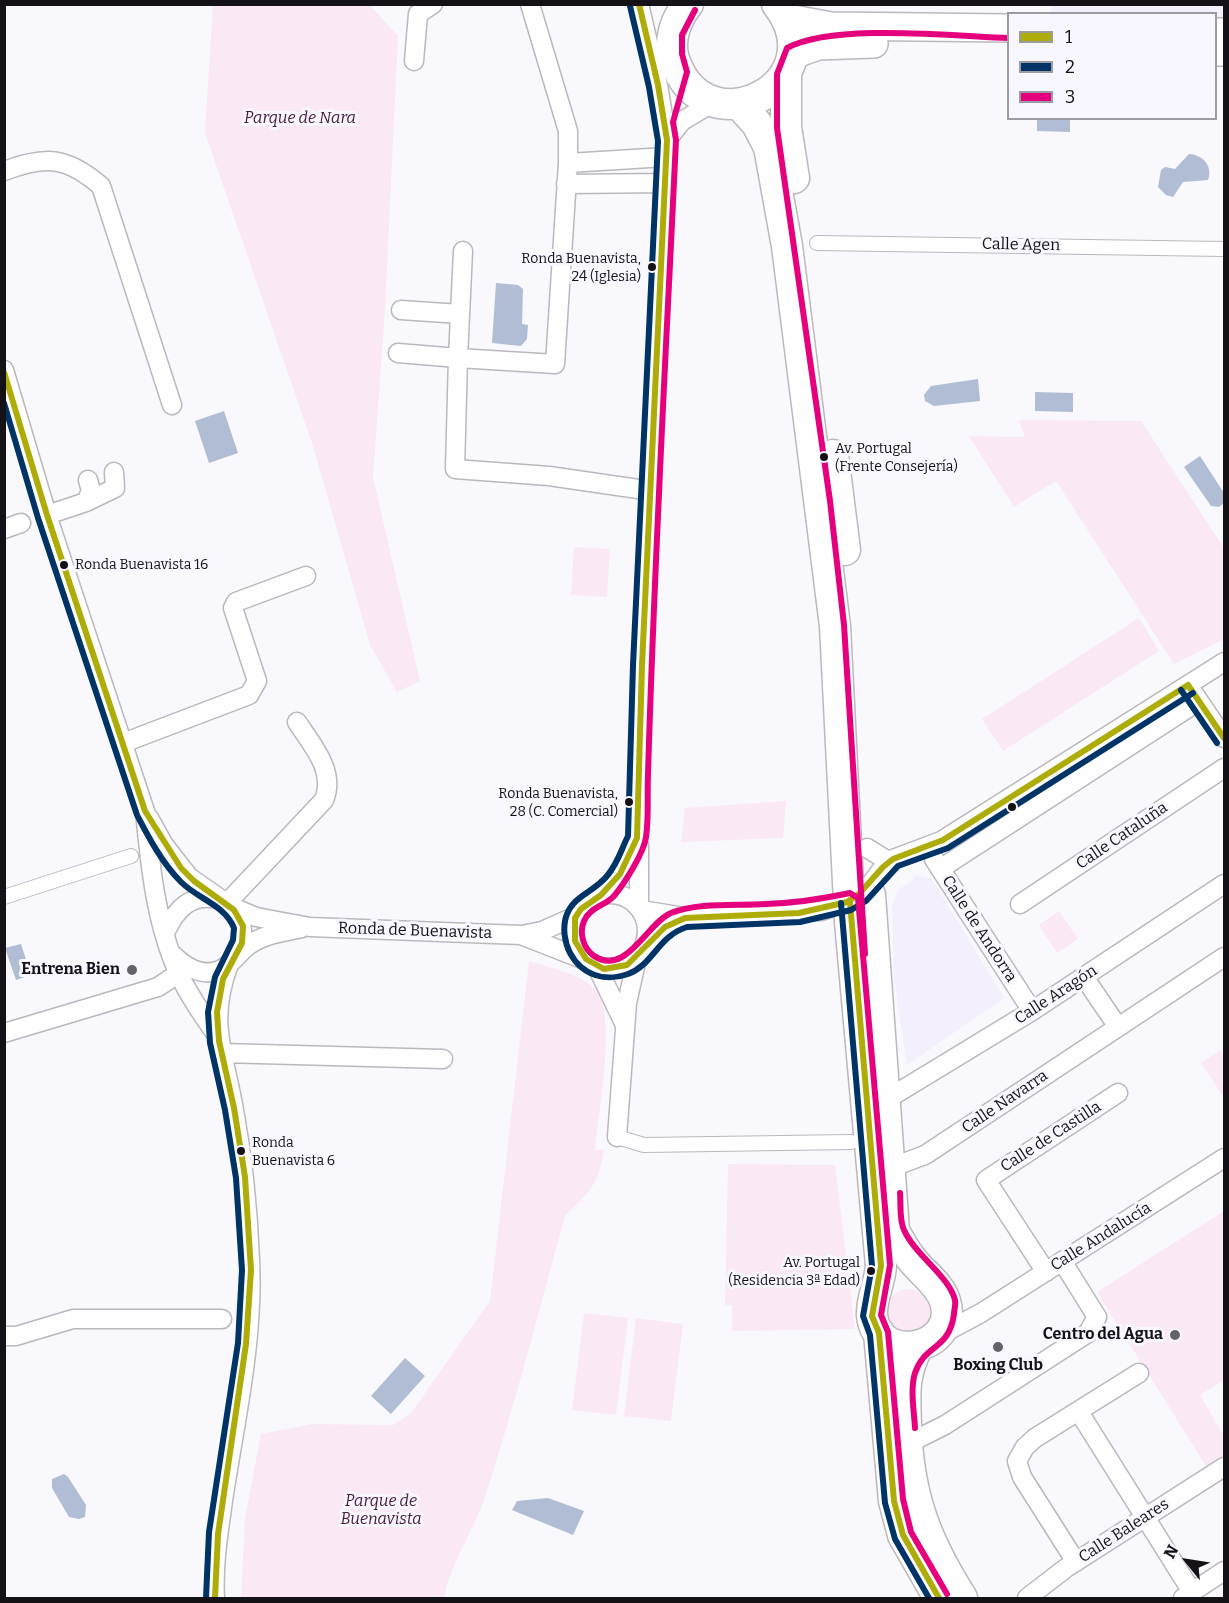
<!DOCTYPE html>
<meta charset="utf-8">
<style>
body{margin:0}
#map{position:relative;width:1229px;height:1603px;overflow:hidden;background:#f9f8fc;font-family:Bitter,serif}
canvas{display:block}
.frame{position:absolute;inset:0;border:6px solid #141217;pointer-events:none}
.legend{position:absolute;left:1007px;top:12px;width:210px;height:108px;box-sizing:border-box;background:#f8f6fe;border:2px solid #9d9ba2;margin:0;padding:8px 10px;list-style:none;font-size:18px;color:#141217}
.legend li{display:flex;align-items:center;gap:12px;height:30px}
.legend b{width:30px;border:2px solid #9d9ba2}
.north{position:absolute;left:1157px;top:1531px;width:60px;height:60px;-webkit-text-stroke:4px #f8f6fe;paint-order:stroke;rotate:300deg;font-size:16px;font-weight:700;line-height:24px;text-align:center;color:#141217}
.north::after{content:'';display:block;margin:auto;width:21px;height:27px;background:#141217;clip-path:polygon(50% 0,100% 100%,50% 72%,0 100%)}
</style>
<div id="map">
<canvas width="1229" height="1603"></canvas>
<div class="frame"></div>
<ul class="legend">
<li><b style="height:8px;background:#adac08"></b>1</li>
<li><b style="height:8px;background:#003466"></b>2</li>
<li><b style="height:8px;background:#e5007d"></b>3</li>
</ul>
<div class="north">N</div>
</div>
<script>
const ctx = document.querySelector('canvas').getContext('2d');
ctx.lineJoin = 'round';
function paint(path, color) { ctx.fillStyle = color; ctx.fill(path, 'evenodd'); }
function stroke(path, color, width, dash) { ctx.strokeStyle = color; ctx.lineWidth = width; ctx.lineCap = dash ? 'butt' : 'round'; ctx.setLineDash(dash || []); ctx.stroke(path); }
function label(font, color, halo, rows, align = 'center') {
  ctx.font = font + ' Bitter,serif'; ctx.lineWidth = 6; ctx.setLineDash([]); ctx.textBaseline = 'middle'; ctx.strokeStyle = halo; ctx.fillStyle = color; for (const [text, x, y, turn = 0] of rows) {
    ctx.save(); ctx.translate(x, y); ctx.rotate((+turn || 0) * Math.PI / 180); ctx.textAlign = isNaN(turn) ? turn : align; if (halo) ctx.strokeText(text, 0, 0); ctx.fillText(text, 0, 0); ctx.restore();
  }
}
const built = new Path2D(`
 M1051,5h173v15l-8,-1v-5l-165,-1z
 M915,875l17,4 72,119 -97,67 -13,-87 -2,-72 6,-16 15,-10z`);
const green = new Path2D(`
 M213,5h157l28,31 -13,274 -12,167 47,204 -23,11 -27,-47 -58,-202 -107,-310z
 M1019,420l122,1 83,127v91l-50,25 -118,-183 -42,26 -45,-71 56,1z
 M574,547l36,2 -3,48 -36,-2z
 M1139,618l20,33 -156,100 -21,-32z
 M786,801l-3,37 -102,4 4,-34z
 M1059,911l19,28 -21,14 -18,-28z
 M529,961c20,7 54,12 67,30 21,27 2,123 -1,159h9c-6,36 -14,41 -39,66 -26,94 -50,189 -80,281 -12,35 -34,65 -41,101h-203l4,-80 16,-84 52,-10 80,1 18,-12 79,-112z
 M1220,1050l4,8v40l-23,-35z
 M728,1164l107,1 20,164 -123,2v-26h-7z
 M1224,1211v169l-24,15 24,41v22l-16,11 -111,-177z
 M886 1311a22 22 0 1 1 44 0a22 22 0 1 1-44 0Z
 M584,1313l44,5 -12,97 -44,-5z
 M636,1318l47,6 -12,97 -47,-5z`);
const water = new Path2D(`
 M1037,119h33v13l-33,-1z
 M1189,154c15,1 24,13 19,26l-25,2 -10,15 -7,-2 -8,-8 3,-17 4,-3 10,2z
 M496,283l22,2 5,4 -1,35 6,1 -1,14 -6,7 -29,-3z
 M978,379l2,22 -46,5 -9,-5 -1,-6 7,-9z
 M1035,392l38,1v19l-38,-1z
 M224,411l14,42 -29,10 -14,-42z
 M1200,456l24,37v10l-5,4 -8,-1 -27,-39z
 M21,944l10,31 -15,5 -11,-32z
 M405,1358l20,18 -34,38 -20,-18z
 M64,1474l4,3 18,28 -1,12 -6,2 -10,-2 -17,-29v-9z
 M548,1498l36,13 -11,24 -61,-25 5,-9z`);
const pedestrian = new Path2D(`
 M817,243l407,6
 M4,897l127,-41
 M617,1137l27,8 207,-3`);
const minor = new Path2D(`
 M639,4l19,81 9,55 -25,525 -5,173 2,8v60
 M414,61l4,-47 15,-10
 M667,140l15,-19 32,-19
 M568,163l98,-6
 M4,171c43,-16 63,-14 97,15l71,219
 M566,184l99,-1
 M463,251l-5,107 97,6 13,-201v-32l-38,-127
 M401,310l59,4
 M398,353l60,5 -3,111 94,7 103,15
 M4,370l43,145 98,296c5,54 11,114 34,163 10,22 25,43 39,63
 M86,502l29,-14 -1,-16
 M47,515l39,-13 5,-11 -3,-11
 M4,529l17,-6
 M1192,691l32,47
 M123,743l126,-48 8,-14 -24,-73 3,-6 70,-26
 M149,818l15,27 25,32 43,30 24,10 54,10 211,8 64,25
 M867,848l21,13
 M934,859l98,152
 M940,869l259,-168
 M573 931a37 37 0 1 1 74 0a37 37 0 1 1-74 0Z
 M603,895l23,-31 8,-21
 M227,903l97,-103c12,-29 -12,-55 -27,-78
 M1020,904l204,-136
 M232,907c12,16 14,31 5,48
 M641,910l50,8 130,-7 29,-9 20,-17 18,-24 53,-20 283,-179
 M165,933c11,-24 25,-40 54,-34
 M522,935l20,-4 34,-15
 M644,948l12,-16 30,-14
 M172,954c15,15 37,27 57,10 7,-6 13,-14 20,-19 15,-11 35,-13 53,-17
 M597,967l28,58
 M1084,977l34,50
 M4,1033l154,-46 12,-8
 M222,1053l221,6
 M884,1101l148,-90 192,-127
 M617,1137l10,-134 10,-45
 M888,1165h10l27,-10 299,-198
 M1046,1272l-60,-92 132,-87
 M4,1336h12l57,-17h149
 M938,1336l43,-23 243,-155
 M1079,1412l113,180
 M907,1444l38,-19 143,-92 9,-16 -35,-56
 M1076,1562l-54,-85 -5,-16 8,-14 10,-9 104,-65
 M215,1598c-2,-34 4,-69 9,-104 12,-77 30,-156 26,-235 -2,-49 -7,-100 -16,-149 -10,-58 -27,-88 -5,-146
 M1027,1598l39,-30 158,-101
 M1183,1598l41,-27`);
const secondary = new Path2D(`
 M788,18l43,8 177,2
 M1216,32h8
 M1216,52h8
 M793,55l25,-9 56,-2`);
const primary = new Path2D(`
 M688,4c-12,15 -20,36 -14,55 31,94 165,24 103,-55
 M786,75v52l8,51
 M740,105l17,19 12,23 18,99 48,380 15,296 31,344c-1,16 -10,33 -9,49 5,52 88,35 73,-14 -5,-16 -21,-27 -31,-39 -8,-9 -14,-21 -20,-31l-24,-336
 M833,455l12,95
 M879,1333l15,168 9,34 36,63
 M917,1348c-14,28 -12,45 -11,76 2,70 19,116 56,174`);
const bus1 = new Path2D(`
 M639,4l19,81 9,55 -25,525 -5,173 -17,36 -19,21 -20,14 -6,9v23l11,18 18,10 23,-4 38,-38 20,-9 114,-5 48,-11 12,-8 24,-27 10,-8 50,-19 245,-155
 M4,372l43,143 98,296 36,57 13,13 40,29 9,16 -1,17 -19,36 -6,33 2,29 15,67 11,69 6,93 -5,74 -28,190 -3,64
 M1188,685l36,53
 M850,902l31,364 -9,50 7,17 15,168 9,34 36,63`);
const bus2 = new Path2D(`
 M630,6l19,81 9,54 -25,524 -5,171c-7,14 -10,27 -21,40 -9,11 -21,16 -31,25 -19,18 -13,50 5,66 13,11 30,13 47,7 25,-9 30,-38 59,-47l113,-5 51,-12 15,-9 32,-35 50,-18 245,-155
 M4,403l34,115 99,297c12,23 25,48 44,67 17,17 44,23 53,46l-1,12 -18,37 -7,35 2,31 15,67 11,68 6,92 -4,73 -29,189 -3,66
 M1181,690l36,53
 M841,903l31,363 -9,50 7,19 15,168 10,36 34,59`);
const bus3 = new Path2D(`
 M695,10l-13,25v19l5,18 -14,50 3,18c-10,212 -22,424 -28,635 -1,21 1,42 -2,62 -2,16 -22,47 -32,59 -9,10 -24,11 -30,25 -5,12 -1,27 10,35 32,21 53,-33 77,-43 28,-11 65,-7 95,-9 29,-1 56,-5 84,-11l8,5 32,367 -9,50 7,17 15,167 8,33 36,62
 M865,954l-21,-329 -14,-124 -53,-373v-54l10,-26c47,-25 166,-12 221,-10
 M900,1193c1,11 -1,27 4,37 11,25 45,46 51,70 1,5 -1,10 -1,14 -5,37 -29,29 -39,59 -5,16 -1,37 0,55`);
const markers = [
 [652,267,5,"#141217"],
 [824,457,5,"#141217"],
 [64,565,5,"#141217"],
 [629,802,5,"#141217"],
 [1012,807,5,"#141217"],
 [132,970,6,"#646267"],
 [241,1151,5,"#141217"],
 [871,1271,5,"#141217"],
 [1175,1335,6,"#646267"],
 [998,1347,6,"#646267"]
];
const busNames = [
 ["Ronda Buenavista,",641,259],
 ["24 (Iglesia)",641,277],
 ["Av. Portugal",835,449,"left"],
 ["(Frente Consejería)",835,467,"left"],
 ["Ronda Buenavista 16",75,565,"left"],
 ["Ronda Buenavista,",618,794],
 ["28 (C. Comercial)",618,812],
 ["Ronda",252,1143,"left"],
 ["Buenavista 6",252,1161,"left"],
 ["Av. Portugal",860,1263],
 ["(Residencia 3ª Edad)",860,1281]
];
const parkNames = [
 ["Parque de Nara",300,119],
 ["Parque de",381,1502],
 ["Buenavista",381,1520]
];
const streetNames = [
 ["Calle Agen",1021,245,1],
 ["Calle Cataluña",1122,836,-34],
 ["Calle de Andorra",979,929,57],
 ["Ronda de Buenavista",415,931,2],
 ["Calle Aragón",1056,995,-33],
 ["Calle Navarra",1005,1102,-34],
 ["Calle de Castilla",1051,1137,-33],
 ["Calle Andalucía",1101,1237,-32],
 ["Calle Baleares",1124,1531,-33]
];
const poiNames = [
 ["Entrena Bien",120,970],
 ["Centro del Agua",1163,1335],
 ["Boxing Club",998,1366,"center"]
];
paint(built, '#f3effc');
paint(green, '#fae9f5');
paint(water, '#b0bdd4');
stroke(pedestrian, '#bab8bd', 16);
stroke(minor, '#bab8bd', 21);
stroke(secondary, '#bab8bd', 30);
stroke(primary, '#bab8bd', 33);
stroke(pedestrian, '#fefeff', 14);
stroke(minor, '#fefeff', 18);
stroke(secondary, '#fefeff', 27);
stroke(primary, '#fefeff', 30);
stroke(bus1, '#adac08', 6);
stroke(bus2, '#003466', 6);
stroke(bus3, '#e5007d', 6);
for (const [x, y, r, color] of markers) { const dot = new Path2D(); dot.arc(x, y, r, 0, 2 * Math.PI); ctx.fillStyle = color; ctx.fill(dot); stroke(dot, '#f8f6fe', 2); }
label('14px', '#141217', '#f8f6fe', busNames, 'right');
label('italic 16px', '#471b3a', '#f8f6fe', parkNames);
label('16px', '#141217', '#f8f6fe', streetNames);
label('bold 16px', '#141217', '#f8f6fe', poiNames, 'right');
</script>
